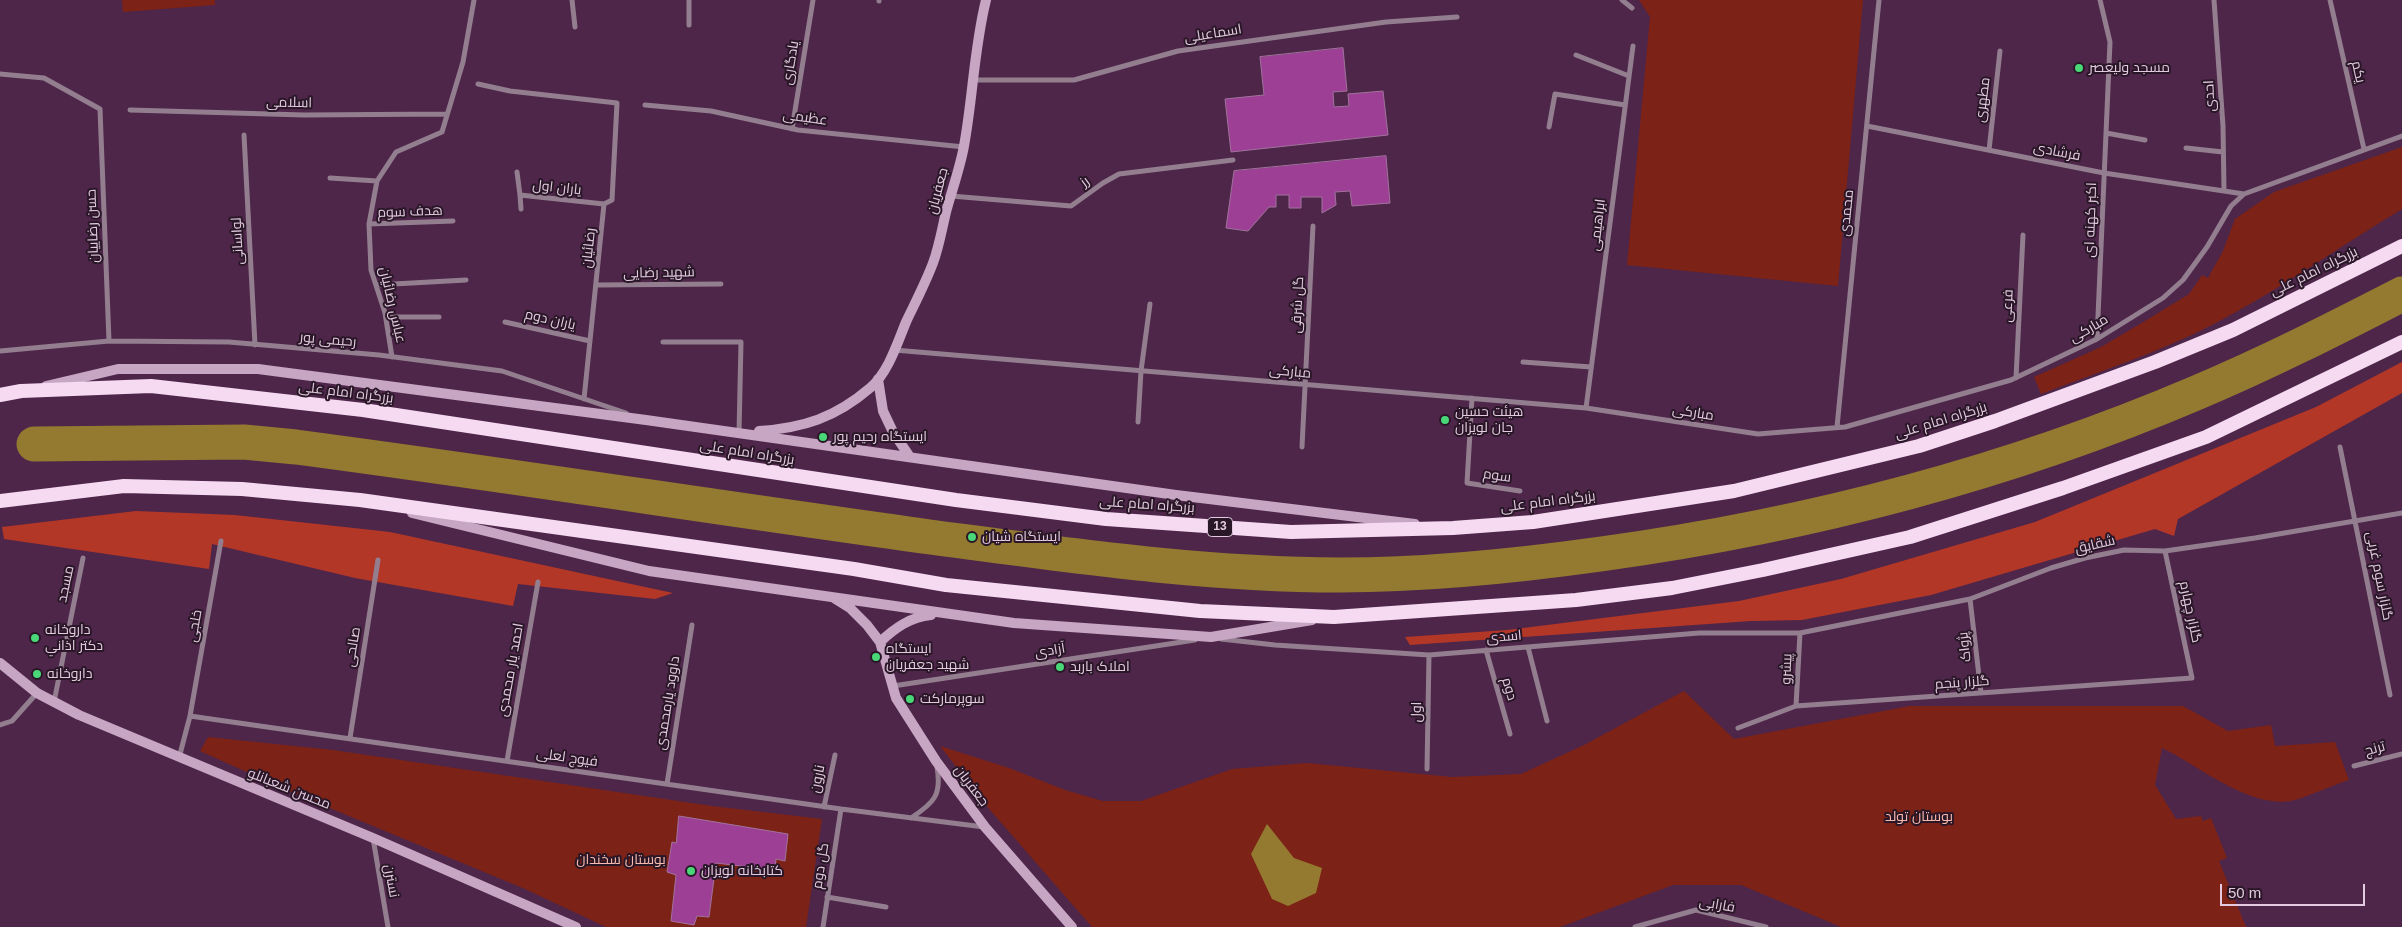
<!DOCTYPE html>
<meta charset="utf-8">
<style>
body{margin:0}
#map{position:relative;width:2402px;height:927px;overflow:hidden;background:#4e264a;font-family:Arial,sans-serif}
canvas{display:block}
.scale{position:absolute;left:2220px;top:884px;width:145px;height:22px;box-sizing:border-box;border:2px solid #e3cae0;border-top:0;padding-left:6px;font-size:15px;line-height:18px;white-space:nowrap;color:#e3cae0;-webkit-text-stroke:4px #291727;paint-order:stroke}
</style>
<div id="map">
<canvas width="2402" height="927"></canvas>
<div class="scale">50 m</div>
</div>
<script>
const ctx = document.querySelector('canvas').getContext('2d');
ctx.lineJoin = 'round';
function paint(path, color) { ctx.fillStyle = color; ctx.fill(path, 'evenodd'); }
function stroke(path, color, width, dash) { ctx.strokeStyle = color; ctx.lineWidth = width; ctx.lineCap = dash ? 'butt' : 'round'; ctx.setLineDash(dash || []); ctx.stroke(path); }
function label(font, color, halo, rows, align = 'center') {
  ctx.font = font + ' Arial,Cairo,sans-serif'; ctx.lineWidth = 4; ctx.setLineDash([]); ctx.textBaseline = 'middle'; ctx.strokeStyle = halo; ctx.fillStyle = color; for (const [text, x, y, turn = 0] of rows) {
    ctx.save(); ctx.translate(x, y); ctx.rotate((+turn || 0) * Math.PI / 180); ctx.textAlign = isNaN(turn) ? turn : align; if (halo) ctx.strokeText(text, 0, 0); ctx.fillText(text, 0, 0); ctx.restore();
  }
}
const green = new Path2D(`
 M122,0h93v5l-92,7z
 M1639,0h224l-25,286 -211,-21 23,-248z
 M2402,147v62c-63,38 -123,81 -188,115 -55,28 -115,48 -173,70l-7,-17 67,-30 44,-26 44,-27 13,-19 6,3 15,-27 12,-32 39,-27z
 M1684,691l50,48 176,-33h273l45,25 43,-6 4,21 60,-4 14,38c-16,5 -44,18 -58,21 -43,7 -93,-36 -129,-53l-7,37 21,34 25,-3 2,5 8,-3 16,40 -8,3 27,66h-405l-100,-42h-68l-113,42h-468l-102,-117 -50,-64 69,22 56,22 38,11h38l91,-32 75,-6 145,14 69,-3 63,-29z
 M208,737l125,13 379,56 110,13 -16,108h-200l-81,-38 -234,-97 -91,-41z`);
const forest = new Path2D(`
 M2402,362v31l-224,126 -4,17 -19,-7 -224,66 -129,25 -51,1 -341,24 -5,-8 102,-7 232,-29 102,-22 194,-57 281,-115z
 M136,511l99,4 155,17 283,61 -18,6 -137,-15 -5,22 -158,-28 -143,-34 -3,25 -205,-30 -2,-12z`);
const water = new Path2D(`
 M1267,824l27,34 28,10 -6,25 -28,13 -16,-7 -21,-45z`);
const river = new Path2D(`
 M34,444l210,-2 52,5c212,28 423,61 634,90 137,18 273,38 411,38 87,0 174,-9 260,-21 204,-28 405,-80 595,-161 71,-30 138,-64 206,-99`);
const building = new Path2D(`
 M1343,48l4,43 -14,1 1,15 15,-1 -1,-12 35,-3 5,44 -157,17 -6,-53 39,-4 -4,-38z
 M1386,156l4,47 -38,3 -2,-15 -15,1 1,13 -14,8v-16h-21v11h-12v-13h-13v12h-7l-21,24 -22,-3 8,-57z
 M679,816l109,18 -3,27 -9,-2 -1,11 -59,-7 -7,54 -12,-1 -3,9 -23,-4 5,-46 -9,-3 5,-30 4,1z`);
const minor = new Path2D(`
 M572,0l3,27
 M1622,0l10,8
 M2214,0l9,126 1,65
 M2330,0l34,149
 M879,1v-1
 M689,25v-25
 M1576,55l53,21
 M0,74l44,4 56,31 9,232
 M974,80h100l104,-29 208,-29 71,-5
 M478,84l32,7 107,12 -5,97 -8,4 -20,195
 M645,105l66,6 87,19 166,17
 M130,110l174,5 143,-1
 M1867,126l237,47 140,21
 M1549,127l6,-33 70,11
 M792,129l21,-129
 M2106,133l39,7
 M244,135l11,210
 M2186,148l37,4
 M1989,150l11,-99
 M517,172l3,23
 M330,178l47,3
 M951,196l120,10 32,-23 16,-9 114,-14
 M521,209l-1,-14 84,9
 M369,224l84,-3
 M376,285l90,-5
 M596,285l125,-1
 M386,317h53
 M505,322l85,19
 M2097,339l13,-297 -10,-42
 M663,342h78l-2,91
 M894,350l692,58 172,26 87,-7 166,-47 86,-41 66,-41 20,-18 24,-33 24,-41 13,-12 158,-58
 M0,351l109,-10 120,1 150,13 123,16 124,42
 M392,357l-7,-44 -14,-43 -2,-46 8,-43 19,-29 46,-20 21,-70 11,-62
 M1523,362l68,5
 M2016,378l7,-143
 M1472,398l-5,85 53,8
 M1586,408l47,-362
 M1138,422l3,-51 9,-67
 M1837,427l42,-427
 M1302,447l11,-221
 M2340,447l50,248
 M1970,599l11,94
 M1221,639l54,6 154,10 270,-22h101l170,-34 81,-31 34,-10 39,-8 41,1 90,-13 147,-25
 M1528,647l19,74
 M1486,650l24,84
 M893,686l302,-46
 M54,702l29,-144
 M1796,706l4,-73
 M190,716l651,93 143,18
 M0,725l12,-4 25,-28
 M1738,728l58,-22 396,-28 -27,-127
 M350,738l28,-178
 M179,758l11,-42 31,-175
 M507,761l31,-179
 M2354,766l48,-12
 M1427,769l2,-114
 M667,784l25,-159
 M824,807l11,-52
 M911,818c23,-15 31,-23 26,-51
 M373,838l15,89
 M827,897l59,10
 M823,927l18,-118
 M1635,927l61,-17 70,17`);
const secondary = new Path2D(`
 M878,379l5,32 10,21 17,25
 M46,386l72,-17h140l388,51 530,75 239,29
 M759,431c44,-3 76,-13 111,-43 18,-15 27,-44 36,-66 9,-19 19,-38 27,-59 6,-16 9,-34 13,-51 6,-22 14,-44 18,-66 9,-49 10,-98 22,-146
 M412,513l237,58 365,52 197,14 101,-17
 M834,598l16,10 17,17 13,17 16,56 40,63 49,66 87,100
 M880,642c15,-14 30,-25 51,-27
 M0,663l37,30 42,22 294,123 203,89`);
const trunk = new Path2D(`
 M0,395l21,-4 130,-5 212,24 593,90 150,19 185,13 162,-4 80,-6 201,-31 185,-45 76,-25 160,-59 78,-32 169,-84
 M0,501l124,-15 118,3 118,11 494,69 92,16 254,26 134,6 242,-17 96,-12 91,-18 147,-33 153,-49 143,-51 196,-95`);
const markers = [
 [2079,68,5,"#49d778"],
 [1445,420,5,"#49d778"],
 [823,437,5,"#49d778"],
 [972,537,5,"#49d778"],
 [35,638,5,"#49d778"],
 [876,657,5,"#49d778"],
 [1060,667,5,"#49d778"],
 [37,674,5,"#49d778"],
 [910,699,5,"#49d778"],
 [691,871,5,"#49d778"]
];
const shields = [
 [1220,527,25]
];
const shieldNames = [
 ["13",1220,527]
];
const streetNames = [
 ["اسماعیلی",1213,34,-9],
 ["یادگاری",791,63,-81],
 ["یکم",2358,72,77],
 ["احدی",2210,96,-93],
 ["مطهری",1983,100,-83],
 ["اسلامی",289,103,1],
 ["عظیمی",805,118,8],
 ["فرشادی",2057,152,11],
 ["رز",1085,182,-36],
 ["یاران اول",557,188,6],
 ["جعفریان",938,191,-75],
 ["هدف سوم",410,212,-2],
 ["محمدی",1847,213,-84],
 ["اکبر کهنه ای",2091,220,-88],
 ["ابراهیمی",1598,225,-83],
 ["حسن رضاییان",93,226,-92],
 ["لواسانی",238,241,-93],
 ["رضائیان",589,248,-84],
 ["بزرگراه امام علی",2314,272,-26],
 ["شهید رضایی",659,273,-1],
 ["عباس رضائیان",392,305,77],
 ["گل شرقی",1298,305,-87],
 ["فرعی",2008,306,-87],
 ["یاران دوم",550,320,13],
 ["مبارکی",2089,329,-30],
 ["رحیمی پور",328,340,5],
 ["مبارکی",1290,372,5],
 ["بزرگراه امام علی",346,393,7],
 ["مبارکی",1693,413,9],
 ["بزرگراه امام علی",1941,421,-17],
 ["بزرگراه امام علی",747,453,9],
 ["سوم",1497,476,8],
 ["بزرگراه امام علی",1548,502,-7],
 ["بزرگراه امام علی",1147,505,4],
 ["شقایق",2095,545,-13],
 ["گلزار سوم غربی",2379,576,79],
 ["مسجد",66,584,-78],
 ["گلزار چهارم",2190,612,78],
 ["خلجی",195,626,-80],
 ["اسدی",1504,637,-5],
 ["صالحی",353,647,-81],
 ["پژواک",1965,647,-97],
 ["آزادی",1050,651,-9],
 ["پیشرو",1787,669,-88],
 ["احمد یار محمدی",511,670,-80],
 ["گلزار پنجم",1962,683,-4],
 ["دوم",1509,689,74],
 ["داوود یارمحمدی",668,703,-81],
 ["اول",1417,712,-89],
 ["ترنج",2375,749,-15],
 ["فیوج لعلی",567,758,8],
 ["نارون",818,779,-79],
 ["جعفریان",971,786,53],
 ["محسن شعبانلو",289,789,22],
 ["گل دوم",821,866,-81],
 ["نسترن",391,881,80],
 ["فارابی",1717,905,10]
];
const poiNames = [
 ["مسجد ولیعصر",2089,68],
 ["هیئت حسین",1455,412],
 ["جان لویزان",1455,428],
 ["ایستگاه رحیم پور",833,437],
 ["ایستگاه شیان",982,537],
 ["داروخانه",45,630],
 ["دكتر اذاني",45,646],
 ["ایستگاه",886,649],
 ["شهید جعفریان",886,665],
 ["املاک باربد",1070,667],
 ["داروخانه",47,674],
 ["سوپرمارکت",920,699],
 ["کتابخانه لویزان",701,871]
];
const parkNames = [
 ["بوستان تولد",1919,817],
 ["بوستان سخندان",621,860]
];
paint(green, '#7d2216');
paint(forest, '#b33727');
paint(water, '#937a30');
stroke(river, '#937a30', 35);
paint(building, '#9c3f95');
stroke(building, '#a1739c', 1);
stroke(minor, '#937e90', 5);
stroke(secondary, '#c7a6c3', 10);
stroke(trunk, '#f5daf2', 14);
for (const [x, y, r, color] of markers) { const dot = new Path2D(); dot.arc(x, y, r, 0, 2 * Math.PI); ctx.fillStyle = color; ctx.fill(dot); stroke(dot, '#291727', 2); }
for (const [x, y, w] of shields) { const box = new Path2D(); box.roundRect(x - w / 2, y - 9.5, w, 19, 4); ctx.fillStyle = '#291727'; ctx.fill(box); stroke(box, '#e3cae0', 1); }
label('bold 12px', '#e3cae0', null, shieldNames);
label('14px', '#e3cae0', '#291727', streetNames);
label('14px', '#e3cae0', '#291727', poiNames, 'left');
label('14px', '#fabaad', '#291727', parkNames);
</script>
